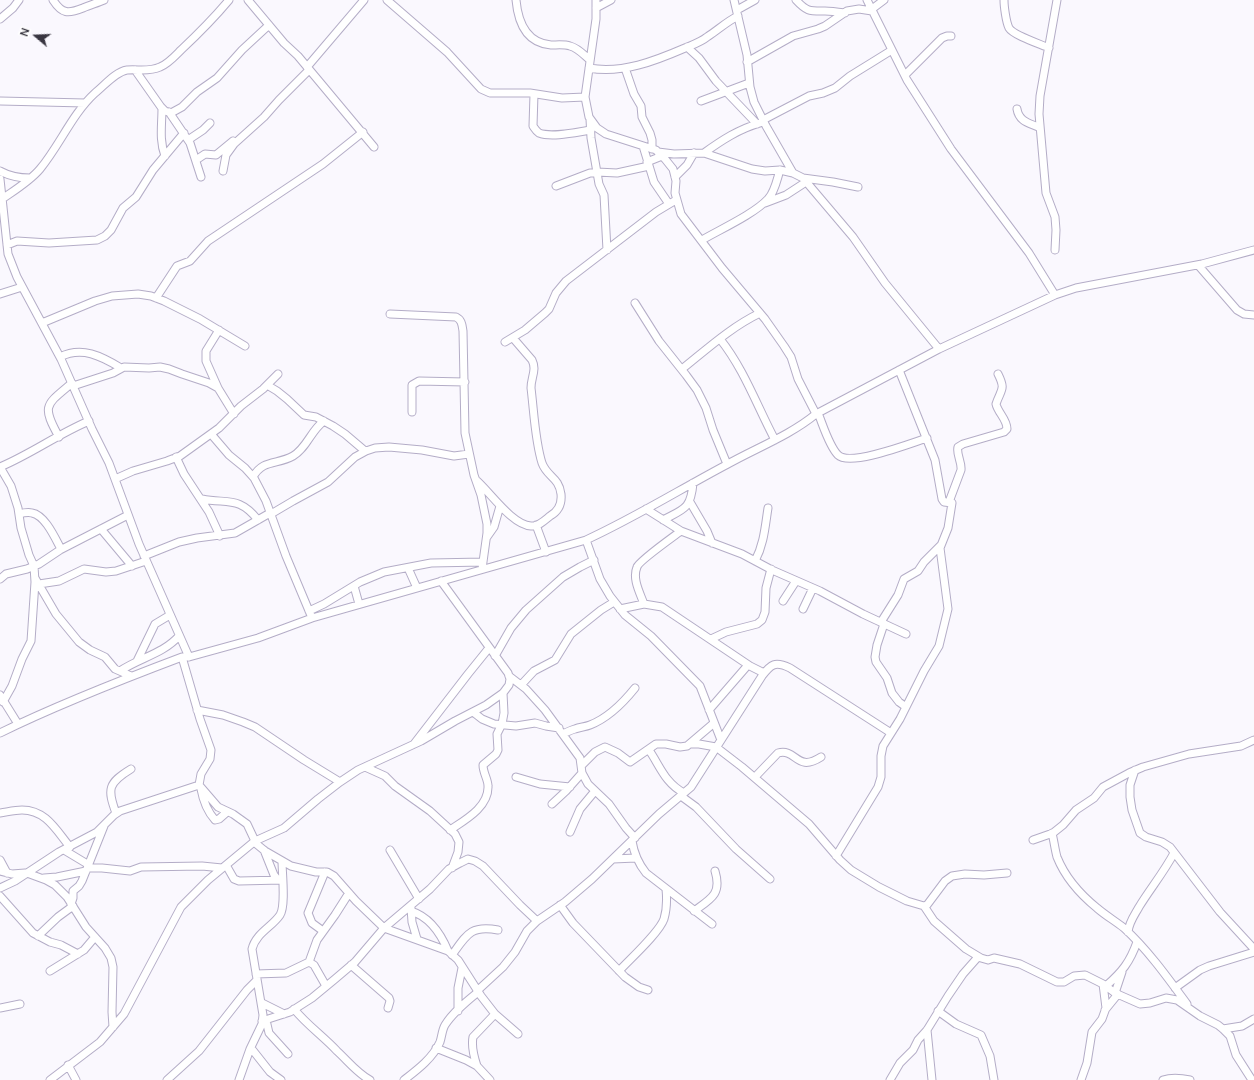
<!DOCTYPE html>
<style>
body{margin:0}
#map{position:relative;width:1254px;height:1080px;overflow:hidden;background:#faf8fe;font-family:Manrope,sans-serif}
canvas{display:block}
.north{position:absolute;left:16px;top:16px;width:40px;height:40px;-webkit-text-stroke:3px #fff;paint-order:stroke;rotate:289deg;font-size:11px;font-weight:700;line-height:16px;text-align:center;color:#393641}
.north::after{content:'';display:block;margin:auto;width:14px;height:18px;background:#393641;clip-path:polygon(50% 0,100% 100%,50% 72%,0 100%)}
</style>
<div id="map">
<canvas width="1254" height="1080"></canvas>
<div class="north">N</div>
</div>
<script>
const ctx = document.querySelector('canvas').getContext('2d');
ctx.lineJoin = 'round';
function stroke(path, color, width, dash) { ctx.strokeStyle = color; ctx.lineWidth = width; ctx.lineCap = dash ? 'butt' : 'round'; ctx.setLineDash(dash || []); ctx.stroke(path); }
const street = new Path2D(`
 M53,0c9,14 15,14 30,8 7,-3 14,-5 21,-8
 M248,0l36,43 14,13 76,91
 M387,0l60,52 34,37 9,4h40l32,5 23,-1
 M516,0c2,22 10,43 35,45 6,0 13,-1 19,1 8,2 14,9 20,14
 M596,0v19l-11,78 4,20 8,11 9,6 50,16 9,9 8,10 3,12 -1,12 6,21 41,54 43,51 19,27 7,11 7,22 18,35
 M734,0l13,55 3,32 4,15 12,24 27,47
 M796,0c11,12 14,11 29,11 6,0 13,1 20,2
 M867,0l40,80 44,69 78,104 26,42
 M1004,0c0,6 2,22 5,28 4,7 31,16 40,20
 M596,8l15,-8
 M872,9l12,-9
 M737,10l18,-10
 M0,19l13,-11 6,-8
 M687,47l12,11 17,23 41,43
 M747,62l46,-26 25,-7 7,-3 22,-15 12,-2 13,2
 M307,67l57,-67
 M589,68c33,6 66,-7 96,-20 7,-3 16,-6 22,-11 11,-7 19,-15 31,-21
 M625,68l9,26 7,12 1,11 8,16 2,7v9
 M135,70l26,37 4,4 6,2 11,-6 15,-15 20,-14 25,-28 27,-25
 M905,75l37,-37 5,-2h4
 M534,94l-1,32c2,3 3,5 6,7 13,5 38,-1 52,-3
 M0,101l85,2
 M701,101l48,-18
 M162,108c0,17 -3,32 3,48
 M1017,109c2,13 13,14 23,19
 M169,112l21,31 11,34
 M590,119l1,19 8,46 5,11 3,55
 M763,120l46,-24 14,-3 12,-5 15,-12 42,-26
 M188,140l15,-10 7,-7
 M643,146l11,36 15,22
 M658,152l16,2 30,-1 48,16 13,2 15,-1 13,3 10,5 50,59 32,46 54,66
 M704,153c18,-13 35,-24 56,-30
 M196,160l9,-6 11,1 17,-14
 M647,162l15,-6
 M0,171c9,5 19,7 30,7
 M223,171l3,-16 8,-11 30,-27 15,-17 30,-30
 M597,172l20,1 32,-7
 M675,177l12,-12 7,-12
 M803,178l30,4 25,5
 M0,179l8,75 9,23 44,82 31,70 17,34 30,81 50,113
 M556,186l34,-13h7
 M2,199c13,-9 28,-18 38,-30 20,-24 32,-55 55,-76 9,-7 20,-21 32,-23 11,-1 22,2 33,-3 8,-3 15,-11 21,-17 17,-16 33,-32 48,-50
 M765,203l21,-8 20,-13
 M702,240c19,-11 52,-26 66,-41 7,-7 9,-20 12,-29
 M7,245l10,-4 32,2 48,-3 8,-4 6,-6 12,-22 13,-11 17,-27 31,-37
 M1055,250l1,-20 -1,-13 -9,-24 -7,-79 1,-18 17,-96
 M1198,265l39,45 7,4 10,1
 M0,294l22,-7
 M156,298l21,-32 13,-5 18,-20 115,-77 40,-32
 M635,303l24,38 27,34 11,15 9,18 7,22 14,34
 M390,314l66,3c6,3 6,8 7,14l2,102 9,42 7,20 6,29v9l-5,36
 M42,323l53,-22 17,-5 26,-2 13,2 13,5 36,18 45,27
 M219,330l-13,21v10l12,27 16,26
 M720,339c24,30 37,67 55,101
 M505,342l20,-12 20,-17 4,-4 7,-16 10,-12 90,-69 20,-12
 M60,357c22,-11 41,-1 61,11
 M682,369c25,-20 49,-42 78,-56
 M267,385l10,6 10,8 17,16 12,2 17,9 12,8 20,17
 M73,386l40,-13 11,-6 25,1 11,-1 9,2 13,5 27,9 9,5
 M412,412v-27l7,-4 46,1
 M818,413c5,12 11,33 20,42 12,12 73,-12 89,-17
 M211,434l18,21 16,13 9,10 12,23 20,55 26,62
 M59,437c-18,-32 -13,-32 13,-54
 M176,457l8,17 25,38 11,24
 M0,467l11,19 7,22 3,20 8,27 5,11 1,16 -4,59 -9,18 -10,27 -9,16
 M0,467c31,-13 58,-33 89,-46
 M253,477c10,-18 24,-12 40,-21 14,-8 18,-26 31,-35
 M115,479l18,-8 34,-10 13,-5 39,-28 22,-22 22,-17 15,-15
 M476,480c14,12 36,45 55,46 7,1 14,-6 19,-10 9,-5 12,-12 11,-22 -2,-17 -14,-17 -19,-31 -7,-22 -8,-51 -11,-75 0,-11 6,-18 1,-28l-19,-22
 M202,499c26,5 37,-3 56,21
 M690,502l17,29 5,12
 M949,502l12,-32c1,-8 -5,-16 -3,-23l5,-3 41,-12 3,-3c0,-10 -9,-16 -11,-25 5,-15 10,-14 2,-30
 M646,509l35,22 61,23 30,16 48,21 43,23 43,20
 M19,514c4,-1 9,-2 13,-1 13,2 23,25 29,36
 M271,514l22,-13 35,-19 27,-25 11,-6 9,-3 14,-1 33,3 32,6 15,-2
 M663,520c21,-11 28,-11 30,-37
 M536,525l10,27
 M101,529l31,37
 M487,537l7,-10 6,-21
 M586,540l14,39 10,17 15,19 26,21 49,50 21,54
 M144,556l35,-14 18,-4 38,-5 35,-20
 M755,561c9,-17 10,-34 13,-53
 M408,568l9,20
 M35,578l21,36 23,28 11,8 15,7 10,12 16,7
 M0,579l6,-5 21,-5 12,-5 21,-14 68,-35
 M39,584l20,-3 25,-12 22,3 10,-1 30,-10
 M354,586l5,18
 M783,601l13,-20
 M644,604c-4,-11 -12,-25 -7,-37 2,-6 36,-30 44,-36
 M620,609l24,-5 18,3 88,59 14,7
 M803,609l10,-21
 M309,611l15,-7 36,-22 24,-10 47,-9 52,-1
 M881,622l17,-27 6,-16 14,-8 6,-9 17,-17
 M884,624l-7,21 -2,12 1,5 11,16 5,15 7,9 7,5
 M711,639l15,-7 31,-8 5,-4 3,-8 1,-24 5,-19
 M495,656l16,-28 15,-18 37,-33 17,-10 14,-7
 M182,657l18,62 11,31 -1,9 -9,15 -2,11 19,22 15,7 14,10 8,17
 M137,661l18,-37 15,-9
 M120,671c19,-13 43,-17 59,-35
 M509,676l17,13 19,21 35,48 2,15 6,11 21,20 17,24 9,10
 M521,685l13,-14 21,-11 16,-26 30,-24 13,-8
 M0,695l18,29
 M197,710l26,5 20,7 12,5 49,33 36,22
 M709,710l39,-45
 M473,712l9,7 12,5 22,2 19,-3 11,3 13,2
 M0,733c59,-29 121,-53 182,-76h7l69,-19 54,-20 274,-78c48,-22 93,-50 140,-75 30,-17 63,-29 90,-51l123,-65 116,-54 21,-7 126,-24 52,-14
 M563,734c4,-2 8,-4 12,-5 5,-2 10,-2 15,-4 18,-7 33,-22 45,-37
 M414,744l54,-70 21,-26
 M691,744h8l17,3 26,20 67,57 31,36 11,10 28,17 28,14 17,5 3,-1 18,-24 7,-5 13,-2 19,1 23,-2
 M649,750c11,16 16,33 35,43
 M582,765l13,-13 10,-5 13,6 12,9 26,-18h10l14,3 7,-1 27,-23
 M365,767l20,9 10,10 35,25 25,23 4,8 -1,10 -6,16
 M1135,770l-5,15v12l2,13 8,23 6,4 16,5 8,5 50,65 34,37
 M516,777l24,7 30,3
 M755,777l23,-24c19,-5 18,20 43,4
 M201,789c2,11 6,22 14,31l4,-1 8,-7
 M681,796l15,11 40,42 34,30
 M552,804l14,-13 16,-18
 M0,813c7,-1 15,-3 22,-3 24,0 34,20 48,37
 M116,813c-9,-24 -8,-30 15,-44
 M450,830c15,-10 39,-23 38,-44 0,-7 -5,-13 -5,-21l13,-11 2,-4 -1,-16 5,-10 2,-11 -1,-20
 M570,832l10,-23 15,-18
 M1052,833c2,8 3,17 5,24 8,20 24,38 40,51 8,7 18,13 27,20 24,22 44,50 63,76
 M1033,840l20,-7 10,-8 13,-15 18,-12 9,-11 26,-14 14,-6 46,-13 52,-8 13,-6
 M632,841c2,13 6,22 14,32l66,51
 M254,842l11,9 26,15 25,6h11l7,4 22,25 28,27 64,23 10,9 23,36 14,18 23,20
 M64,850l25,15
 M264,850l10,25 4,5
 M390,850l29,49
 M836,856l42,-69 3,-10v-21l2,-10 17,-27 24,-48 15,-25 9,-37 -8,-61 8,-20 4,-25 -8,-1 -2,-3 -7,-39 -36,-90
 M613,859l23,-1
 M0,860l7,13
 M226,865l8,14 5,2 43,-1
 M88,868h14l28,3 11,-4 61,-1 20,2
 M0,871l12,3 13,-1
 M27,873l19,7 9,5 12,12 19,30 19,21 6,10 2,9 -1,45 1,15
 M44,878l13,-1 29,-6
 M0,888l15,-7 44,-29 38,-20 17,-17 6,-4 79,-26
 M0,896l33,37 17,9 11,3 17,9
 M71,904l2,-6v-7l6,-5 3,-5 22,-55
 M560,905l13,18 52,54 14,10 9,3
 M924,906l10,15 32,28 15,9 7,2 6,-2 26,6 37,18h7l10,-6 11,-1 18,9 12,9 25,11 10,-1 16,-5 11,2 23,16 18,9 5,4 7,7 6,19 16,25
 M411,908l1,14 5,17
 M411,911c19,6 30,23 37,40
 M694,911c17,-12 28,-17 21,-40
 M323,931l-11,-8 -4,-10 17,-41
 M1128,932c1,-10 6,-16 11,-25 11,-18 25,-35 35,-54
 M38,936l20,-19 15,-11
 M452,955c15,-21 19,-30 46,-25
 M309,962l8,-22 18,-25 14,-22
 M351,965l38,33 1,3 -2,7
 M50,971l34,-21 11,-13
 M619,971c11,-12 40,-38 45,-52 3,-10 3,-20 2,-30
 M256,974l30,-1 23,-11 5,3 12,21
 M1106,986c16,-14 24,-24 31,-44
 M1175,988l25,-18 9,-4 45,-14
 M477,991l26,-24 12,-15 12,-21 10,-10 28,-19 27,-23 67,-65 32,-27 71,-111c9,-12 13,-15 28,-8l101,65
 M1115,993l7,-21
 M262,1003l22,11
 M0,1008l20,-4
 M294,1009c13,16 29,27 43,42 11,10 20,22 33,29
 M1105,1010l13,-16
 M458,1011v-23l4,-20
 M938,1011l18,13 25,11 9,21 4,24
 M266,1020l3,13 19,21
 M262,1021l28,-9 22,-14 23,-19 20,-17 29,-34 46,-39 19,-20 11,-6 8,-4 7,2 8,5 37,39 17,16
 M1223,1029l19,-3 12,-7
 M927,1030l5,50
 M251,1048l19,24 11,8
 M436,1048l30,12 11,6 13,14
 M68,1065l8,15
 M477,1066c-3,-9 -6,-19 -4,-29l22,-23
 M50,1080l50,-38 24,-28 57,-107 27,-27 47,-39 29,-13 34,-29 22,-17 18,-12 63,-29 34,-20 31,-16 17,-12 6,-8 1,-6 -2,-6 -67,-92
 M167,1080l32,-29 48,-61 10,-10
 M239,1080l11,-31 12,-25 1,-9 -11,-66c4,-16 20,-22 28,-34 6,-9 2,-42 2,-54
 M404,1080c13,-10 29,-22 36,-38 2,-6 2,-12 5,-17 8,-13 22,-24 33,-33
 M890,1080l10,-17 13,-13 5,-10 9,-10 21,-34 15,-22 15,-17
 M1081,1080l6,-17 5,-31 10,-13 4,-11 -3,-24
 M1163,1080c9,-3 18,-2 27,0`);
stroke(street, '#b4adc7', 9);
stroke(street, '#fff', 7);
</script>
